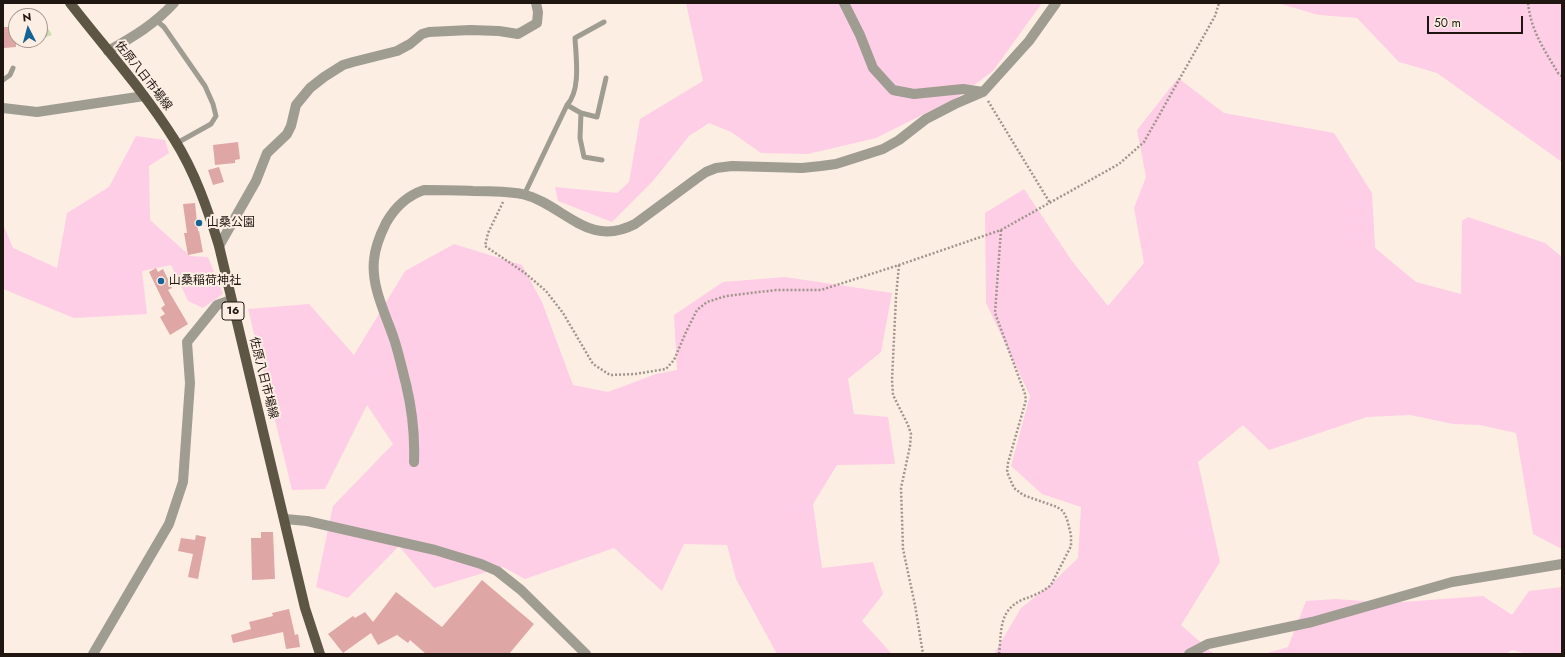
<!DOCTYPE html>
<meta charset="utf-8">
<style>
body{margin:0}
#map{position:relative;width:1565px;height:657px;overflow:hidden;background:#fdeee4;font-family:Jost,sans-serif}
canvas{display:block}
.frame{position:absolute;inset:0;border:4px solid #1f1611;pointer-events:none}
.north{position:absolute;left:8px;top:8px;width:40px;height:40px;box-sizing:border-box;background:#fdeee4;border:1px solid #a49890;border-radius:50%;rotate:354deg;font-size:11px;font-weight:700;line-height:16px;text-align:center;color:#1f1611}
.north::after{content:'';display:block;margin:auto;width:14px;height:18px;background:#166295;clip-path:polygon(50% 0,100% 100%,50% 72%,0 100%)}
.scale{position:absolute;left:1427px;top:16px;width:96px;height:18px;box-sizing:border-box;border:2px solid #1f1611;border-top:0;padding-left:5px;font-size:12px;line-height:14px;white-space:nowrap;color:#1f1611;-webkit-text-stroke:3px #fdeee4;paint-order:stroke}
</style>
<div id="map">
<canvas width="1565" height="657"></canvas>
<div class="frame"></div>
<div class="north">N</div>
<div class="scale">50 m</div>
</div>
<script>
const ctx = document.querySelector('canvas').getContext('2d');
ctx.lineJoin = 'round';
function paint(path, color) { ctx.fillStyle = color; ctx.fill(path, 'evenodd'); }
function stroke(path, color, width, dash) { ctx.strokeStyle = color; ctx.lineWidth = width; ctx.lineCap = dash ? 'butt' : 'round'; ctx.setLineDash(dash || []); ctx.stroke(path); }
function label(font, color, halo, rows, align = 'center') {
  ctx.font = font + ' Jost,"Noto Sans JP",sans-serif'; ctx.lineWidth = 4; ctx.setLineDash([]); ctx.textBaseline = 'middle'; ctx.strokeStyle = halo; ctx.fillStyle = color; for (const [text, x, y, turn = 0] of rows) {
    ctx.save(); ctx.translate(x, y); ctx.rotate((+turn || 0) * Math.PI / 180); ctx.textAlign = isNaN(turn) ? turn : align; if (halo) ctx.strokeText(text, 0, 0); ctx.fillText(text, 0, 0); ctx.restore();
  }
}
const green = new Path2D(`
 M686,3h356l-49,68 -35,26 -82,41 -68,16 -47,-1 -30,-21 -22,-9 -20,13 -36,45 -41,41 -54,-21 -3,-14 62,6 12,-11 11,-63 63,-38z
 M1277,3h285v159l-125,-89 -38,-11 -42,-44 -38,-3z
 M1178,78l46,35 110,20 38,60 3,55 41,34 45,12 1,-73 6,-4 77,26 17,14v292l-29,-15 -17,-101 -36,-8 -27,-1 -43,-9 -43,2 -98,33 -26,-25 -45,37 22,100 -39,63 33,29h-220l27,-46 28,-22 29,-28 3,-51 -39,-13 -31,-28 19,-70 -44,-93 -1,-90 39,-24 48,72 36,45 36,-43 -10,-55 12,-31 -9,-47z
 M136,136l29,4 4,13 -20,13 1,54 40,36 18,1 15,37 -20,14 -15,-7 -17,-36 -29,6 5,43 -73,4 -71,-29v-65l10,24 44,20 10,-55 42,-26z
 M454,244l68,21 20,37 31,83 35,7 48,-18 21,-4 -3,-55 49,-33 62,-5 107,16 -11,59 -33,27 6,35 34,3 7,47 -58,1 -24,39 9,64 51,-6 10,32 -21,27 30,33h-115l-41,-75 -9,-34 -43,-1 -22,47 -48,-43 -89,31 -22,-12 -69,21 -35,-42 -51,52 -32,-11 17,-81 60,-62 -26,-39 -42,84 -33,1 -44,-181 61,-5 45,51 51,-84z
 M1562,587v67h-35l-15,-4 -6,4h-242l24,-7 18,-46 30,-2 54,4 93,-7 29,19 17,-24z`);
const water = new Path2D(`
 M43,20l9,15 -12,4v-18z`);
const building = new Path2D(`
 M3,27h13v20l-12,1z
 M238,142l2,17 -5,1v3l-20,2 -2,-20z
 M219,167l5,15 -11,3 -5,-15z
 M195,203l3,28h1l4,21 -15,3 -4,-22h3l-4,-29z
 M156,268l2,4 5,-3 9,19 -4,2 20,34 -18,11 -10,-18 5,-3 -4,-6 4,-3 -16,-33z
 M261,532h12l2,47 -23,1 -1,-42h10z
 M196,535l10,2 -8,42 -10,-2 5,-23 -15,-3 3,-13 14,2z
 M482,580l52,44 -25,30h-83l-16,-14 -2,3 -11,-8 -19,10 -7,-12 -28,20 -15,-19 25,-18 2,2 10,-6 8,10 23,-30 46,35z
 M289,609l6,26 3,-1 2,13 -14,2 -3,-17 -50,11 -2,-8 20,-6 -2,-7 24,-6 -1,-3z`);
const path = new Path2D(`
 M1528,3c3,28 16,46 30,70l4,3
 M988,101l62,102
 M503,202l-15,31 -3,13 40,27 21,18 17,22 30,51 17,11 25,-1 31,-5 8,-9 12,-28 11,-22 10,-8 19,-6 50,-6h45l78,-25 102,-35 118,-66 25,-22 71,-126 4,-13
 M899,265l-3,32 -4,83 1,15 15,30 3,9 -1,12 -9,42 2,61 12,56 8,49
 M999,654c3,-24 -1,-44 25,-55 9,-3 19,-7 27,-14l20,-39v-11l-4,-16 -4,-8 -6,-4 -34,-12 -9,-7 -7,-16 1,-9 18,-63 -1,-6 -30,-81 6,-83`);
const service = new Path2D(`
 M157,21l7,6 41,59 8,18 3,12 -5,8 -34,19
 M3,80l7,-5 3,-7
 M567,105l14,8 16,4 9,-39
 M581,113l-1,25 4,19 18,3
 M524,195l43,-90c14,-15 9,-47 8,-67l29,-16`);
const minor = new Path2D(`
 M844,3l16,32 13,33 20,22 21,4 49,-5 20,3
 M108,51c25,-14 47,-27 66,-48
 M3,108l34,4 107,-16
 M219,246l37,-65 11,-28 20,-19 4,-8 5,-21 14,-17 14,-11 19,-12 10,-3 44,-11 13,-7 12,-10 7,-2 41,-2 29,1 19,3 19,-11 1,-11 -2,-9
 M414,462c1,-26 -2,-53 -8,-78 -4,-15 -7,-30 -12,-45 -8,-24 -23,-52 -20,-79 1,-13 6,-25 12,-37 9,-16 20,-27 38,-33 16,0 33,0 49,1 17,0 33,0 49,3 42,10 65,55 113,30l61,-45 10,-7 10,-4 16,-2 70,2 19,-2 15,-2 47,-15 16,-9 27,-21 29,-15 28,-12 46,-51 27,-38
 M285,519l22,2 128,29 46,14 16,7 24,19 65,64
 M93,654l76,-130 14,-42 7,-99 -3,-41 30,-37 14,-5
 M1189,654l19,-10 104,-22 140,-40 110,-18`);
const primary = new Path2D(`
 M70,3c35,45 74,88 104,136 21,33 34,71 45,107l86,362 15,46`);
const markers = [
 [199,223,4,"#166295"],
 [161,281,4,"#166295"]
];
const shields = [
 [233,311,22]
];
const shieldNames = [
 ["16",233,311]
];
const streetNames = [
 ["佐原八日市場線",143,76,52],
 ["佐原八日市場線",263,378,76]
];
const poiNames = [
 ["山桑公園",207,223],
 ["山桑稲荷神社",169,281]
];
paint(green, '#fdcee5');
paint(water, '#cedfaf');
paint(building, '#dea6a4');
stroke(path, '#a0948c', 2.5, [2, 2]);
stroke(service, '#9f9c91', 5);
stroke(minor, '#9f9c91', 10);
stroke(primary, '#5d5644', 10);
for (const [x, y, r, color] of markers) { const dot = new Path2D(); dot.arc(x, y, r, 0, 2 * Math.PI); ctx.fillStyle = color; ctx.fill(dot); stroke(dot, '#fdeee4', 1.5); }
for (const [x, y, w] of shields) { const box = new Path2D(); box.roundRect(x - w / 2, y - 9, w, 18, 3); ctx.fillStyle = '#fdeee4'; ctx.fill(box); stroke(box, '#1f1611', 1); }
label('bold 11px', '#1f1611', null, shieldNames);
label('12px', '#1f1611', '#fdeee4', streetNames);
label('12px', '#1f1611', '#fdeee4', poiNames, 'left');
</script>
